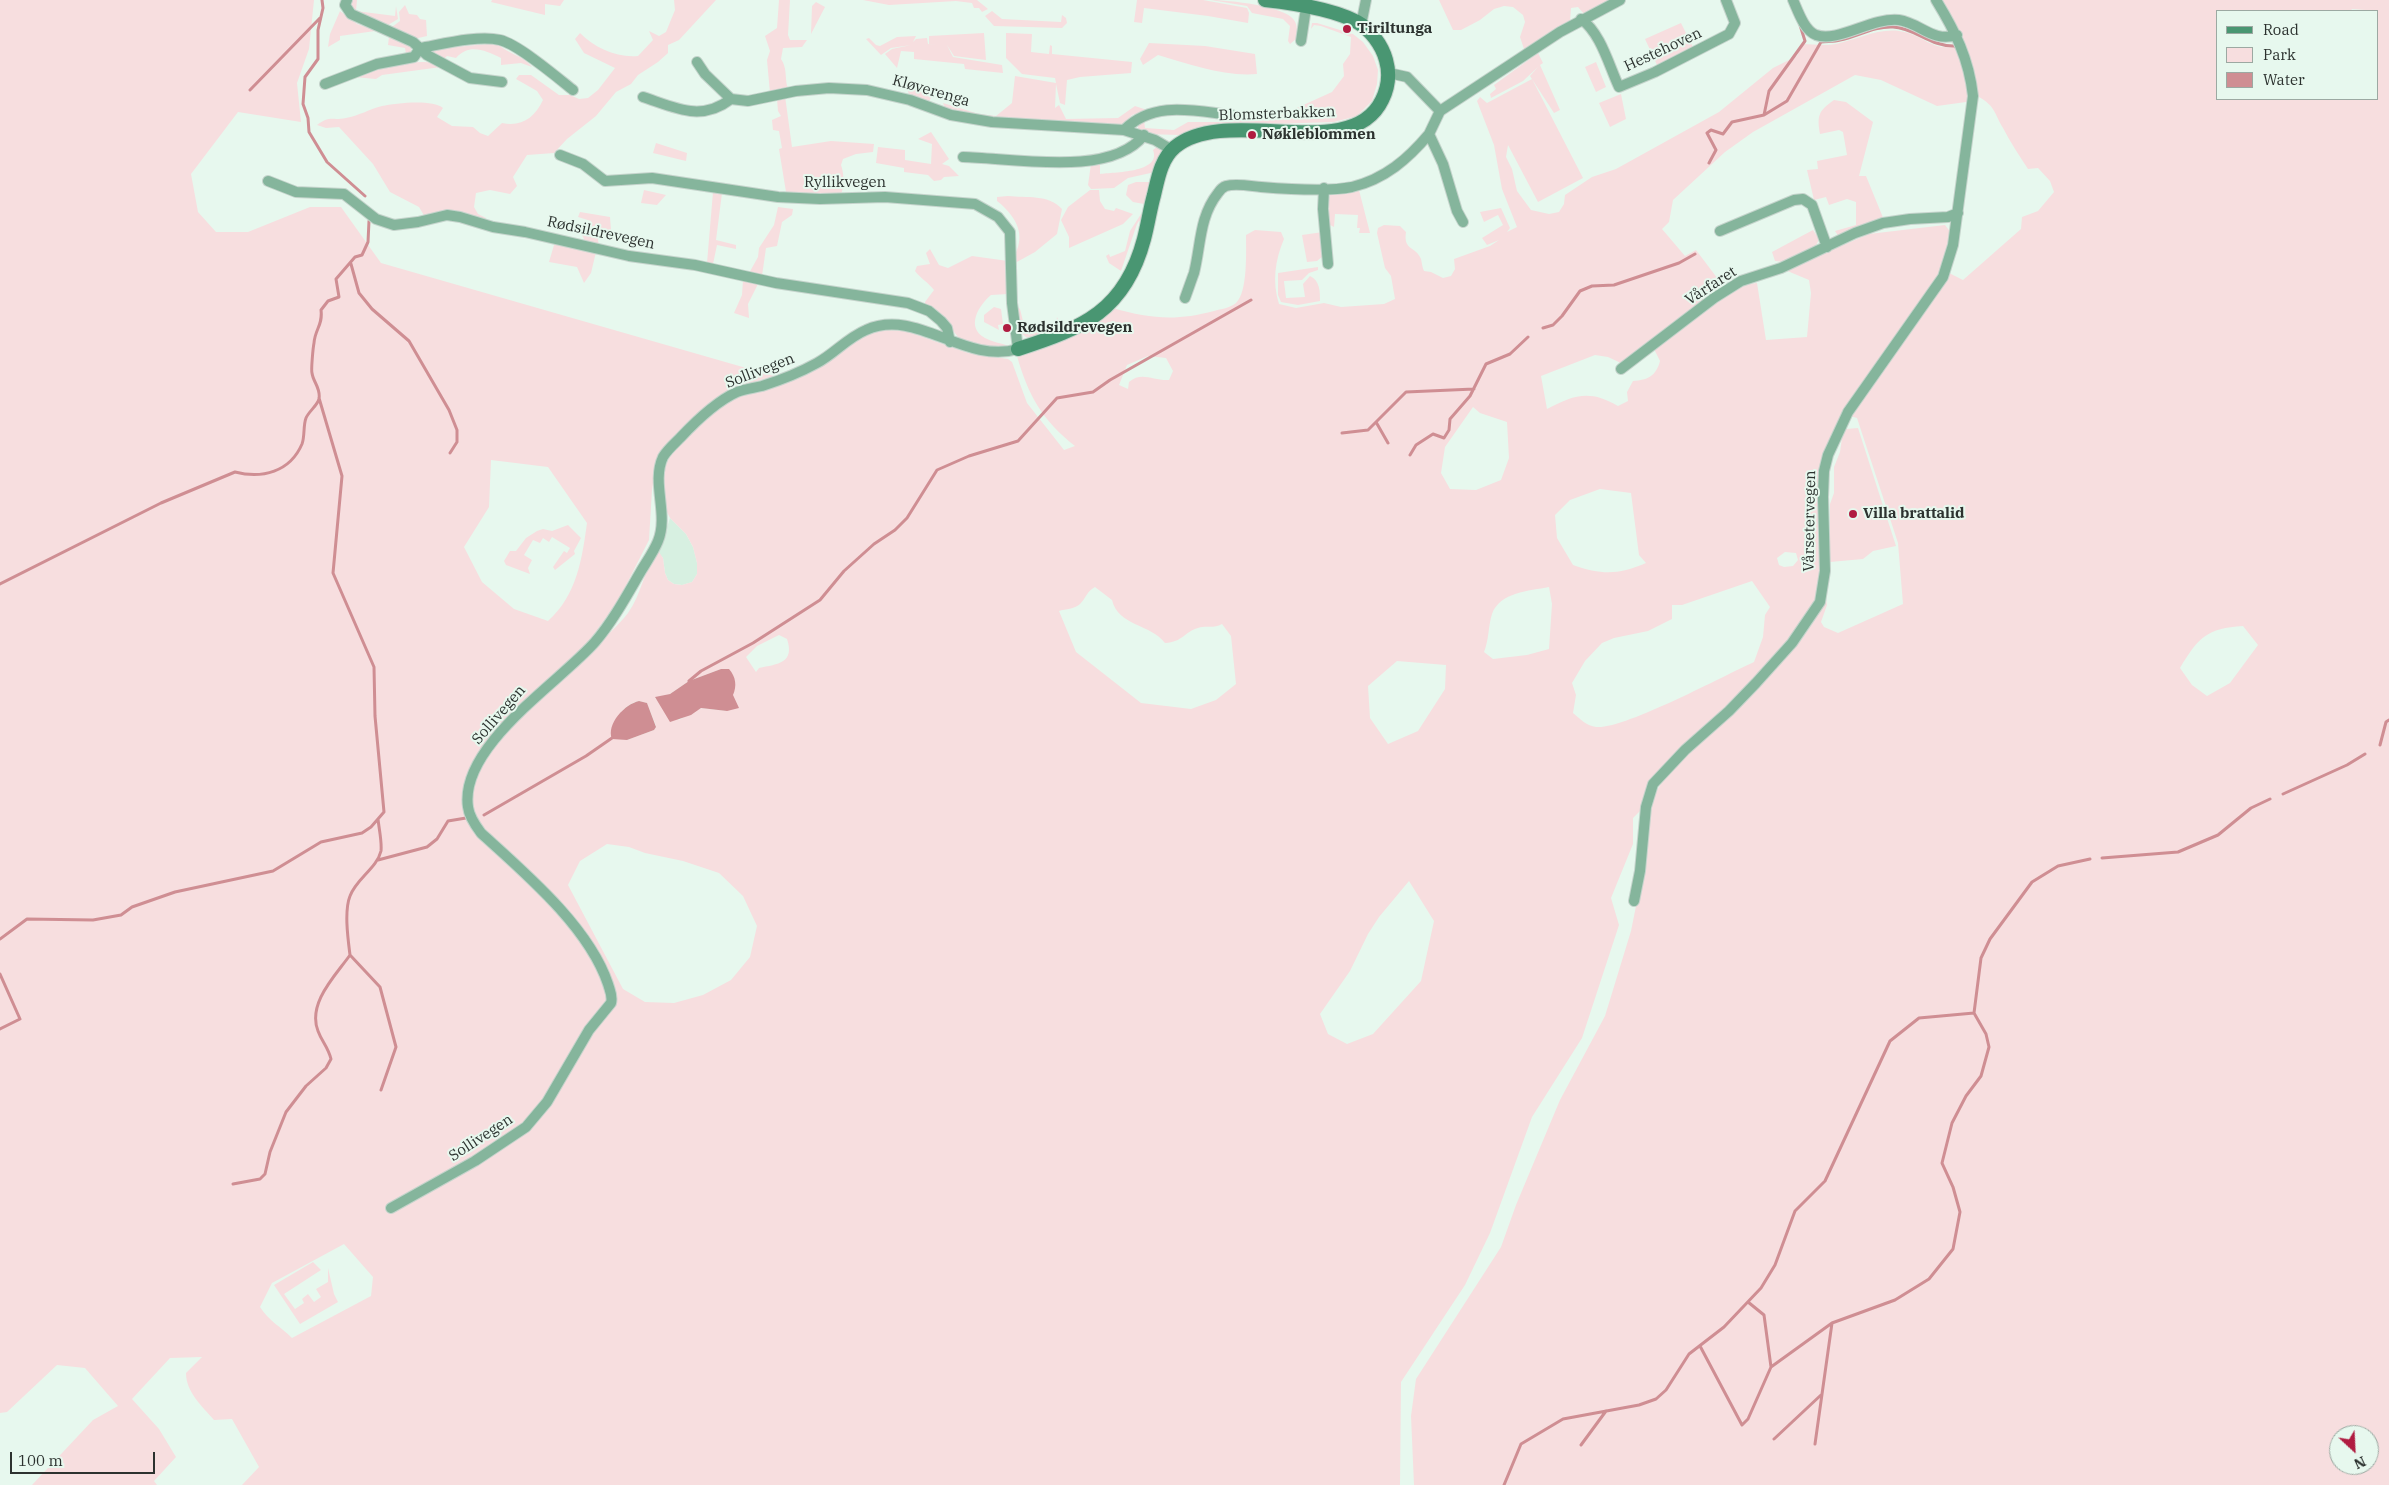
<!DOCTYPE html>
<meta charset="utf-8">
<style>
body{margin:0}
#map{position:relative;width:2389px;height:1485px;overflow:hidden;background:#e7f8ee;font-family:"IBM Plex Serif",serif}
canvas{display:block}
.legend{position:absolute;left:2216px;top:10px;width:162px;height:90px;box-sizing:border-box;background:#e7f8ee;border:1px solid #9ca9a2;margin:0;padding:6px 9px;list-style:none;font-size:15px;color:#2c322f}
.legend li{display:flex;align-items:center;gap:10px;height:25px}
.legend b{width:25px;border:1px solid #9ca9a2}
.north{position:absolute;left:2329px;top:1425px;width:50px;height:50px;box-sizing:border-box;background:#e7f8ee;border:1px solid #9ca9a2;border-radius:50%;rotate:155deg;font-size:14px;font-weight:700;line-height:20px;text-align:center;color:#2c322f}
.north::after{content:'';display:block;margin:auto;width:18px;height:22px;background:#b01c41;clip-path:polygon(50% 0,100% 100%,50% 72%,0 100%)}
.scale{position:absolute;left:10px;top:1452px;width:145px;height:22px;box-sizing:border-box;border:2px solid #2c322f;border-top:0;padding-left:6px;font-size:15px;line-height:18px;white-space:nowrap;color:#2c322f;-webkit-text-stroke:4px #e7f8ee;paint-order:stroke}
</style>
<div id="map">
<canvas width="2389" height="1485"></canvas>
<ul class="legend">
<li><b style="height:6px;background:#499672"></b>Road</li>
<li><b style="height:14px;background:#f7dedf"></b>Park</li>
<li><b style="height:14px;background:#cf8e93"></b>Water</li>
</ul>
<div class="north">N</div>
<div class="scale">100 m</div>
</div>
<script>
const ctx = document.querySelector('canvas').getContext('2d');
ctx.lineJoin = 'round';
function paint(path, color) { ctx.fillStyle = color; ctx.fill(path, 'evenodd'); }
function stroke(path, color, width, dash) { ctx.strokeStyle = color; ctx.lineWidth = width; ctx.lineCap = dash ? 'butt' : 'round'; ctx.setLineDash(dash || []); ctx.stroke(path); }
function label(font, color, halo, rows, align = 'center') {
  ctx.font = font + ' "IBM Plex Serif",serif'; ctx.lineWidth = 4; ctx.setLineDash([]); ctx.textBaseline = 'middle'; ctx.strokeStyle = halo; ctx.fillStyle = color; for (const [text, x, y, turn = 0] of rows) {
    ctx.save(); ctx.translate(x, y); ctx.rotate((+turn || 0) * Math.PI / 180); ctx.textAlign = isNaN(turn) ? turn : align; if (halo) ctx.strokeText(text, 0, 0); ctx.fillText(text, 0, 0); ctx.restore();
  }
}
const built = new Path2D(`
 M670,518l16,16 7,13 4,16v11l-5,8 -10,3 -8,-1 -6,-4 -3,-7 -2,-15 -7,-7 9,-17z`);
const green = new Path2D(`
 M0,0h314l-5,49 -12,34 4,39 -63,-10 -47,62 7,38 18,20h32l62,-25h31l40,56 393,113 -39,12 -79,76 -4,26 -3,50 -31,61 -32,44 -68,61 -32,35 -15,26 -9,25 2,21 10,6c-1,-7 -4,-16 -3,-23 1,-59 121,-137 157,-183 14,-20 16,-42 28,-62l3,1 4,6 2,15 3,7 6,4 8,1 10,-3 5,-8v-11l-4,-16 -7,-13 -16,-16 -5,-10 -2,-35 6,-15 12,-15 44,-40 15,-7 104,-49 26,-15 17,-2 19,1 62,22 40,6 4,3 15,41 37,47 11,-4c-33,-26 -47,-51 -58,-90l1,-3 95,-45c37,11 64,13 101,3 7,-2 16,-3 22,-8 12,-11 10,-52 10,-68l9,-5 26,2 3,7c-9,21 -12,43 -5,65l17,4 28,-5 17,4 43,-3 11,-5 -4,-23 -6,-8 -8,-35 1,-5 6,-3 16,1 6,6c-3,19 10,14 15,27 1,4 1,8 3,12l7,1 12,6 8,-2 4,-7 -1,-10 36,-13 9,-6 -12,5 -5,-7 21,-13 -5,-10 -14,7 -4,-10 21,-4 9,20 -3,4 10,-5 -15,-38 -8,-44 -17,-44 3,-4 7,6 45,-24 51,99 -45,24 -30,-57 -2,12 6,12 5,22 14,19 18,4 10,-2 5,-8 1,-9 27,-18 24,-8 103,-57 54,-44 24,-12 5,-12c10,0 23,2 34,0 20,-4 42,-16 63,-13 28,4 33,24 65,13l-25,-44h450v1485h-975l-3,-69 5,-37 85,-132 15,-42 44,-105 45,-84 26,-85 11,-55 10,-76 14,-26 107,-102 29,-33 11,-17 12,-30 2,13 -6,17 3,5 14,6 65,-29 -5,-61 -41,-125 -14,-4 -20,41 -3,133 -6,14 -14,26 -76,83 -61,57 -20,40 -10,10v26l-22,54 8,27 -37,113 -50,79 -42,116 -25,52 -64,97 -1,103h-1158l17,-18 -27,-48 -18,1c-12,-14 -28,-28 -28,-47l16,-16 -32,1 -38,41 27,30 17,28 -22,24 3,4h-125l61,-65 25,-14 -33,-38 -28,-3 -50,47 -7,1zM2352,9l26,2v88h-160v-88h133zM1855,75l26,5 56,26 29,-4 13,-5c17,10 15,16 24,31 7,14 16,27 25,41l10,-1 12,13 4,11 -16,19 -16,6 -1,12 -58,51 -16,-8 5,-38 -7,-9 -76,9 -84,36 24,10 2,13 -4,44 -41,3 -9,-57 -33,4 -28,-37 -11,6 -23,-27 7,-7 4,-22 52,-48 28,-20zM1653,347l7,14c-4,15 -12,19 -27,20l-6,11 1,9 -10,5c-28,-17 -45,-11 -71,3l-6,-33 54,-21 13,2 15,7zM1148,356l18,2 7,13 -4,9c-16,1 -27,-9 -40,2l-1,7 -9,-4 8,-20zM1473,407l7,6 27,9 2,36 -8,22 -25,10 -26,-1 -9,-16 4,-26zM491,460l57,7 39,56c-5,36 -10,72 -39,98l-34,-12 -32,-27 -18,-35 25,-40zM1600,489l31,4 8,62 7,8c-28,12 -44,12 -73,2l-16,-27 -2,-23 15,-15zM1785,552l11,1 2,7 -5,6 -9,1 -5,-2 -2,-7zM1752,581l18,26 -5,8 -2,22 -9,25c-31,14 -131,68 -158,65 -9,-1 -16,-8 -23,-14l3,-18 -4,-12 13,-22 17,-18 12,-5 34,-7 24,-12v-14h10zM1095,587l17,13c6,26 39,24 53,43 18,-1 19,-11 33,-15 8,-3 16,1 24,-4l9,12 5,48 -20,16 -25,9 -50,-6 -65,-51 -17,-41c7,-2 15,-2 21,-7 6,-6 7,-13 15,-17zM1549,587l3,17 -3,45 -22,6 -34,4 -9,-7c5,-12 4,-25 8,-38 8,-22 37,-23 57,-27zM2243,626l15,19 -28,38 -23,13 -15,-11 -12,-17c18,-30 27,-40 63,-42zM779,635l8,4c8,24 -9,25 -28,29l-3,4 -10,-15 11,-11zM1397,661l49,4 -1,24 -27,42 -30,13 -18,-26 -2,-32zM721,669l6,42 -26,-3 -22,12 -24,-22 15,-4 19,-13zM639,701l8,2 9,23 -2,4 -27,10 -15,-9c6,-15 11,-26 27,-30zM607,844l22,3 16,6 38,8 36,12 24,23 14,30 -7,31 -19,23 -28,15 -29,8 -29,-1 -22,-13 -55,-104 12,-24zM1409,881l25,40 -13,60 -48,53 -26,10 -19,-10 -8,-20 30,-43 18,-37 11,-17zM344,1244l29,33 -2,19 -79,42c-12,-12 -22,-16 -32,-31l12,-24zM2339,1435h30v30h-30z
 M349,0h8l-1,11 39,5 1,-10 2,13 -10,6c-16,-4 -35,-7 -39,-25z
 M492,0h72l-4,6 -15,-2v11l-54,-13z
 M674,0h42l-37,40 -11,5v8l-10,9 -20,13 -7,9 -15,8 -20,24 -29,23 -13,14 -27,2 -14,22 4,9 -7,8 -20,-4 -14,3 -2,14 4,7 8,4 -3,3 -19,-8 -39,4 -6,-10 -29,-15 -17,-28 -34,-37 -13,1 -9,-3c14,-10 14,-4 29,-7 12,-2 24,-9 36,-12 14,-3 51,-7 61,2l-6,9 15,9 21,1 7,6 8,3 14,-13c20,4 32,-5 41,-23l-6,-9 -21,-12 3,-4h12l28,20h11l9,4 9,-1 10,-8 17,-22 -31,-15 -9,-14 5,-6c15,15 37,25 58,23l15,-16 -4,-9 10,5 7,-4 9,-22z
 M779,0h11l-2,35 2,5h17l-5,7 -19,1 -2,11c6,9 4,17 6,27l3,3 -20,4 -3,-33 3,-9 -5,-15 12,-8z
 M863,0h114l11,9 -6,3 -3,-4h-5l-2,-5 -16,-2 -67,4z
 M1137,0h66l44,8 2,5 -1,10 -40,-7 -64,-8 -2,15 -8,-1z
 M1211,0c17,0 74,6 83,20 4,6 3,12 2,19l-6,5 -2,-3 2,-15 -7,-7 -31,-6 -5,-7z
 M1439,0h175l-30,14 -6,-7 -7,1 -1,14 -45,30 -5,-15 5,-15 -2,-7 -10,-8 -9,-1 -10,3 -14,11 -19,10h-8z
 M816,2l9,5 -14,27 1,-28z
 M405,5l4,9 8,1 3,4 6,1 1,16 -13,3 -22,-12 8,-6 -1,-9z
 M340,11l17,13 33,11 21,11v6l-5,2 -1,-6 -17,-3 1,-8 -14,-6 -35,5v4l-12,7 2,-13z
 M992,11l10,8 59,3 1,-7 4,3 1,5 -5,5 -68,-2 -9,-10z
 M1312,23h5l36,11 10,8 10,14 5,14 -1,14 -5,17 -15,15 -23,6 -126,4 -27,9 -39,-1 -4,-6v-5l6,-3 1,8 29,2 14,-8h42l16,-3 22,2 64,-29 12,-16 -1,-12 7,-10 1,-17 -30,-11 -7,-1 -3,4z
 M1681,23l13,26 -36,18 -13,-28z
 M984,33l2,27 -32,-4 -7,-11 6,12 49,8 1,8 -38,-4 -1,-5 -50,-5v-7l-13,-1 -4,17 -12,-14 7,-5 19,-4 -20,3 -10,7 -15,-16 3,-1 7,7 4,1 17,-9 19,-1 -3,6 3,-3 11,-1 1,6 11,1 -10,-1v-8z
 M1006,33l26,1 -1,18 18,2 1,-9 2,1v8l80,8 -1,11 -51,4 -13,3 -2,25 -5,-2 -4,-19 -1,24 4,-3 7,14 52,-1 17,-12 12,4 -15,5 -9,10 -120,-6 -46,-6 -12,-5 -2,-5 36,11 17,2 16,-13 3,-27 41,7 -1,-5 -33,-4 -16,-16z
 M497,43c10,11 26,12 35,24l-11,-4 -20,2v-7c-16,-8 -32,-15 -45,0l-9,-2 -3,3 -14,-7 16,-4z
 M1149,43l56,3 50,8 2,20c-32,3 -68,-10 -99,-19l-15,10 -3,-6z
 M1538,53l5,10 -3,2 20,45 -6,3 -24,-37 8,-9 -15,14 -32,17 -1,-4 6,-5 -2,-4z
 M1596,62l10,25 -10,5 -11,-25z
 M400,63c12,0 32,-4 41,4l-59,8 -6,4 -22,-2z
 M912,86l19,5 3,3 -5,7 -20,-7 -2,-5z
 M1621,94l5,25 -16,8 -11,-24z
 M785,96l7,51 39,-6 43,3 -1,8 -17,2 -13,5 -2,6c3,8 4,23 -1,31l-49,-1 -5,-3 -7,-43 3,-1 -3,-17 -6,-1 -1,-10 9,-4 -3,-5 -1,-12z
 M1834,100l12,2 27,20 -14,54h7l18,44 -45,17 -4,-6 21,-6v-23l-9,-3 -18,6 -3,-8 -12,3 -7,-30 11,-1 -1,-8 30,-6 -4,-23 -4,-2 -19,4c-3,-18 -2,-23 14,-34z
 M931,132l18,27 -7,5 7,2 10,10 -15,1 -3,3 -7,1 -6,-6 -24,-3v-4l-28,-5 2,-16 27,3v10l26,4 1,-20 -14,-5z
 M656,143l31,10 -1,8 -33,-8z
 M1158,146l4,6 -7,20 -27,6 -14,10 -23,1 -3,-4 3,-21 9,-1v11c13,-2 62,-1 53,-24z
 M1136,182h15l-7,22 -11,-2 -7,-7 2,-10z
 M644,190l22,5 -9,10 -16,-2z
 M1090,190h9l1,11 5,8 9,2 2,-3 17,6 -10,10 -54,24v-11l-8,-17 7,-13z
 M1359,190l11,43h-11l1,-5h-3l1,-13 -23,-1 -1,13 -6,-3v-25l2,-4z
 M713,192l9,1 -6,47 20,5v4l-19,-4 -4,19 -6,-1z
 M1008,196c18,2 41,-2 54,13l-5,25 -22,18 -20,11c-1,-7 1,-10 3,-16 6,-19 -7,-35 -21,-46v-4z
 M778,207l15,2 -1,6 -10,7 -5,24 -11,2 -4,28 -14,-1 10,-18 1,-9 15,-23z
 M580,212l30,5 1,13h-12l-1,11 2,5 -14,-3 -4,-8h5l4,-14 -13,-4z
 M1141,214l2,1 -5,29 -21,45 -35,30 -48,18h-8l-6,-5 -3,-26 3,3 5,20 5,3 23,-4 3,-3 1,-8 3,8c46,-13 73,-58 81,-103l-2,-1 -2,3 -16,47 -12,-8 -3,-7 3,-2 1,3 15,-6 5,-20z
 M1813,230l6,9 -4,9 -31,14 -9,-1 -3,-9z
 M1323,232v24l-6,5 -10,1 -5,-27z
 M562,243l34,9 -5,21 -7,10 -7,-16 -28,-5 5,-17z
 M930,249l9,16 9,3 24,-12 36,5v33l-17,1c-12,10 -26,32 -6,43 7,4 16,5 24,8l-19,3 -28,-7 -24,-30 -13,-7v-3l9,-12c-6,-8 -14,-12 -19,-19l2,-5 13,-2 -4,-11z
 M1318,267v3l-9,3 -7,7 -18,1 2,17 19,-1 -2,-13 7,-8c10,5 10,15 10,25l-22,4 -17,-3 -3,-7v-22z
 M743,280l15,4 -10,20 1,14 -15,-5 8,-18z
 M994,307l7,2 2,15 -5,1 1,5 -15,-8v-7z
 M1858,428l38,118 -23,5 -10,8 -33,3v-58l4,-11v-26l6,-15 2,-14 4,-9z
 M568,525l13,13 -7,13 1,3 -20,16 -2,-3 11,-16 3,2 3,-5 -18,-11 -3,5 -6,-4 -3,5 -7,-3 -9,15 8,5 -4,8 2,6 -24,-9 -2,-4 6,-10h6l10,-13 11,-7 6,-2 9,2z
 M313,1262l8,8 -37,24 11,15 9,-6 -2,-4 6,-5 6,8 7,-5 -5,-8 12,-7v-14l6,26 4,8 -38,22 -26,-39z`);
const water = new Path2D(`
 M721,669h8c7,8 8,17 4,26l6,13 -12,3 -26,-3 -10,7 -21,7 -15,-25 15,-3 19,-13z
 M639,701l8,2 9,24 -2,3 -27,10 -15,-1c-6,-15 13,-35 27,-38z`);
const stream = new Path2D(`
 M322,0l1,8 -5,22v29l-13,18 -2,27 5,14 1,14 18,30 38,34
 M250,90l70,-72
 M1764,115l23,-14 34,-59c6,-1 13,0 19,-2 17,-3 34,-14 53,-13 22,1 38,20 62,19l2,3
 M1709,163l7,-13 -9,-17 4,-3 12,4 9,-12 32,-7 5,-24 36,-50 -5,-16
 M351,264l8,29 13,16 37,32 40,69 8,20v12l-7,11
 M1543,328l10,-3 9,-9 18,-25 12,-5 22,-1 65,-22 16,-9
 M1376,422l12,21
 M1342,433l26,-3 38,-38 68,-3
 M1410,455l6,-10 17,-11 11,4 5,-8 1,-11 20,-23 16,-32 24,-10 18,-17
 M0,584l161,-81 74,-31c27,7 55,0 67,-28 3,-8 1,-18 4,-26 3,-7 11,-12 13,-19 2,-11 -6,-17 -7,-26 -1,-3 1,-25 2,-30 1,-14 9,-18 7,-33l7,-9 11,-4 -3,-18 19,-22 7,-2 6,-13 1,-21
 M689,681l12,-10 52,-28 67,-43 24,-29 30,-27 21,-14 12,-12 30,-48 32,-14 49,-15 39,-43 36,-6 17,-12 141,-80
 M2380,745l6,-23 3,-2
 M2283,794l64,-29 18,-11
 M484,815l102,-59 26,-18
 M2102,858l76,-6 40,-17 33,-27 19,-9
 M378,860l49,-13 10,-8 11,-18 18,-3
 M0,939l27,-20 66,1 28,-5 11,-8 43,-15 98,-21 48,-29 41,-9 9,-6 13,-15 -9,-96 -1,-49 -41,-94 9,-97 -23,-78
 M350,955l30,32 16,60 -15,43
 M0,974l20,45 -20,10
 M233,1184l27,-5 5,-5 5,-22 16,-40 20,-26 20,-18 5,-9c-3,-12 -9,-17 -13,-28 -11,-28 18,-56 32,-76 -2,-16 -6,-44 0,-59 6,-17 27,-28 31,-45 1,-10 -2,-22 -3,-32
 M1700,1346l42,79 6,-6 23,-52 -7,-52 -16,-13
 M1771,1367l61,-44 63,-23 34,-21 24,-30 7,-37 -7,-25 -11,-24 10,-40 14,-27 15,-20 8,-29 -3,-13 -12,-21
 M1774,1439l47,-44
 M1815,1444l17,-121
 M1581,1445l25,-34
 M1504,1485l17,-41 42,-25 76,-14 17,-6 10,-9 23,-36 35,-27 37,-39 14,-23 20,-54 30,-30 65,-140 29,-23 55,-5 7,-55 9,-19 42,-57 26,-16 32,-7`);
const street = new Path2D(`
 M347,0l-2,5 6,9 62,28 14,13 43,23 32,4
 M1793,0c5,11 11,30 23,35 22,8 56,-18 83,-15 21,3 34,23 58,15
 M1581,19c20,14 28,47 38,68l36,-15 74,-38 6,-11 -9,-23
 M1361,25l5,-25
 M1301,41l5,-33
 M697,62l8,12 26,25 17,2 48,-10 33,-3 38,2 43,10 41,15 41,7 132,8 31,10 17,10
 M1389,73l18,4 33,34 120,-79 60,-32
 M325,84l52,-20 37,-7 6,-9c23,-4 58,-13 80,-8 18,4 58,38 73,50
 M643,97c33,11 58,25 88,2
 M1440,111l-11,23 14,30 14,47 6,11
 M1124,130c30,-30 70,-19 108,-15
 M963,157c49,1 148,21 181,-22
 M268,181l28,11 48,2 32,25 18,6 24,-3 29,-7 13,2 33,10 32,5 104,24 66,9 81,18 132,20 21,8 12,10 6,7 3,14
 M1324,188l-1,21 5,55
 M1720,231l74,-31 9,-1 9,6 15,42
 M1185,298c3,-8 6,-17 9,-25 7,-28 5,-56 24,-80 2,-3 5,-6 8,-7 10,-3 24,0 35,1 25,2 67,5 91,0 33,-8 56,-28 77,-53
 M1621,369l93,-71 27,-17 40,-13 74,-35 28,-10 27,-4 38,-2 10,-4
 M1634,901l6,-30 6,-64 7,-23 32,-34 44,-39 27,-28 36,-40 28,-41 5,-31 -2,-74 1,-26 4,-16 20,-43 95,-135 10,-32 20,-149c-4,-37 -18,-65 -37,-96
 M391,1208l84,-47 51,-34 21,-25 42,-72 22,-27c2,-7 -1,-12 -3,-19 -19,-57 -83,-111 -127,-151 -6,-8 -12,-17 -13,-26 -9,-61 92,-125 127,-165 18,-21 32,-47 46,-71 6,-10 13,-20 17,-30 11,-27 -7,-58 5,-84 4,-7 12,-14 17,-19 15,-16 37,-37 57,-46 7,-3 17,-4 25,-6 19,-6 37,-13 55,-23 17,-9 30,-25 49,-33 51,-23 98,35 152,19l-6,-46 -2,-71 -12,-15 -23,-13 -90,-7 -65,2 -42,-2 -126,-19 -47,3 -22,-17 -23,-9`);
const secondary = new Path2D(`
 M1018,349c65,-21 107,-38 126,-110 4,-15 6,-30 10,-44 4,-17 7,-36 21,-48 52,-43 176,18 207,-47 7,-14 8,-26 4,-40 -4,-15 -16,-31 -29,-38 -24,-13 -65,-19 -92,-22`);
const markers = [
 [1347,29,5,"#b01c41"],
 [1252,135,5,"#b01c41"],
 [1007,328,5,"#b01c41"],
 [1853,514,5,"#b01c41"]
];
const poiNames = [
 ["Tiriltunga",1357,29],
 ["Nøkleblommen",1262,135],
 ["Rødsildrevegen",1017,328],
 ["Villa brattalid",1863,514]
];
const streetNames = [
 ["Hestehoven",1663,50,-25],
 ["Kløverenga",931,91,16],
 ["Blomsterbakken",1277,114,-2],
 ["Ryllikvegen",845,183],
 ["Rødsildrevegen",601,233,12],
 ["Vårfaret",1711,286,-33],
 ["Sollivegen",760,371,-21],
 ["Vårsetervegen",1810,521,-89],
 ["Sollivegen",499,715,-49],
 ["Sollivegen",481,1138,-33]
];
paint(built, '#d7f0e1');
paint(green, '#f7dedf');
paint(water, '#cf8e93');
stroke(stream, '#cf8e93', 3);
stroke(street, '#c5d4cc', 12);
stroke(secondary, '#c5d4cc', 16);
stroke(street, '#85b59c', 10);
stroke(secondary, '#499672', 14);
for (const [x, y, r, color] of markers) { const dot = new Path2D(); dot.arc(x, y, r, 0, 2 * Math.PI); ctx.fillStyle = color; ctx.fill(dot); stroke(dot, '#e7f8ee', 2); }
label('bold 15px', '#2c322f', '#e7f8ee', poiNames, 'left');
label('15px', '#2c322f', '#e7f8ee', streetNames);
</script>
